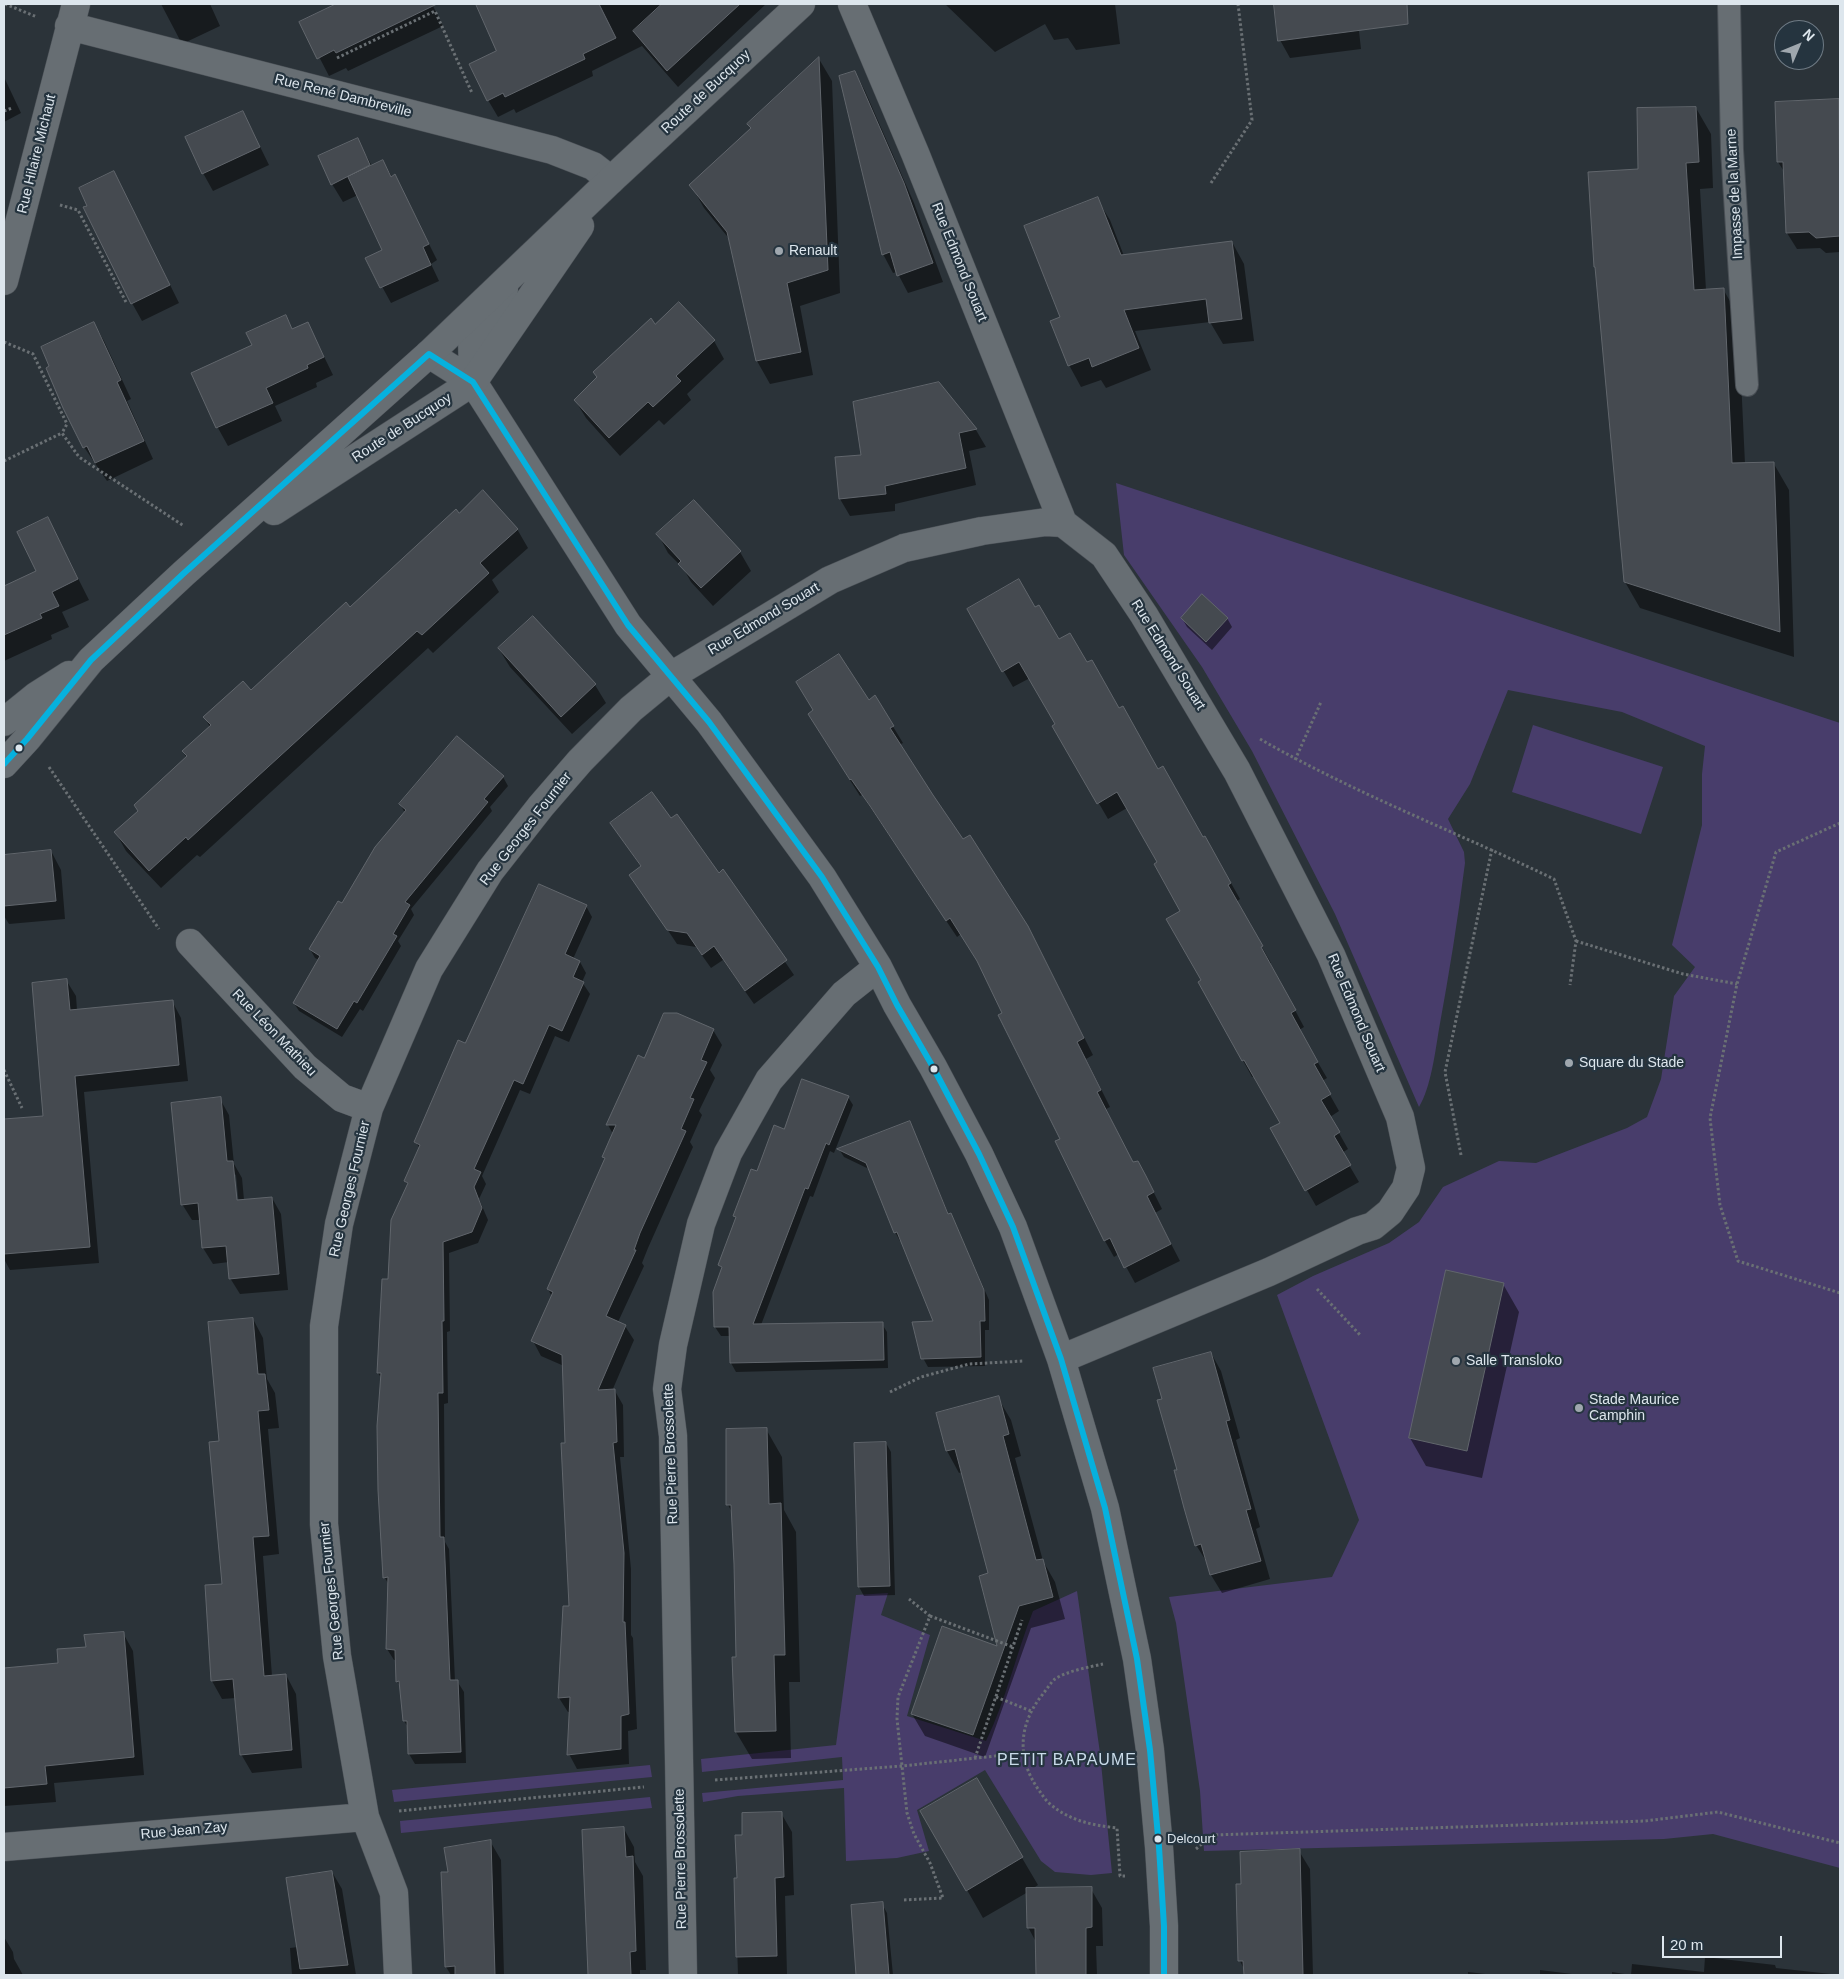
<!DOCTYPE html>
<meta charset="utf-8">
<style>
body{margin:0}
#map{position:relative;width:1844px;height:1979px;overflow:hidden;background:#2b3339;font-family:Helvetica,sans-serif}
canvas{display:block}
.frame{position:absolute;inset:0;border:5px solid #dde6ed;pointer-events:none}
.north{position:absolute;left:1774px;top:20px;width:50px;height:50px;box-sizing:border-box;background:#25343f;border:1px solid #6f7b85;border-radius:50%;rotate:45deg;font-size:14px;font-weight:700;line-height:20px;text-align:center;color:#dde6ed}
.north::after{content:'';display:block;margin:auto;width:18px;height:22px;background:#9fa7ae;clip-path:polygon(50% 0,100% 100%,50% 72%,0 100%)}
.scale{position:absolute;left:1662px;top:1936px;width:120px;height:22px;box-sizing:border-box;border:2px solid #dde6ed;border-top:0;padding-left:6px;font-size:15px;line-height:18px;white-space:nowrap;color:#dde6ed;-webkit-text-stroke:4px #25343f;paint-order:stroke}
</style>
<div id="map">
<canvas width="1844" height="1979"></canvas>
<div class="frame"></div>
<div class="north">N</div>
<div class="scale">20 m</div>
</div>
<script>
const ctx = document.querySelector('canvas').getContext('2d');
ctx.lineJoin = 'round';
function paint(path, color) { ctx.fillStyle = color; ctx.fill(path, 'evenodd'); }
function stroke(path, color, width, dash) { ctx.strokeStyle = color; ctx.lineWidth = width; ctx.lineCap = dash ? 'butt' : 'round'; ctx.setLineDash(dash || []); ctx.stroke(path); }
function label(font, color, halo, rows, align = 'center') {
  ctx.font = font + ' Helvetica,sans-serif'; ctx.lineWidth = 4.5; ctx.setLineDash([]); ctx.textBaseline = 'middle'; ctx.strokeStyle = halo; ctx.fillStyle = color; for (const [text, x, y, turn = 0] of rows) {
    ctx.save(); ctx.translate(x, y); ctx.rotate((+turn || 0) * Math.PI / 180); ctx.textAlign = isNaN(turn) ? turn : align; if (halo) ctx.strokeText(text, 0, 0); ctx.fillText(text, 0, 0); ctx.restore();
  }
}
const green = new Path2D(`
 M1116,483l724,240v1145l-127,-34 -49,5 -460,12 -4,-60 -24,-168 -7,-26 163,-20 27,-57 -82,-225 36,-19 76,-33 30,-21 24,-35 56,-26 37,2 91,-35 20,-11 14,-38 13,-83 21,-29 -23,-22 30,-120v-51l3,-28 -83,-34 -114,-22 -38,94 -22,35 16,33 1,11c-7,56 -16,111 -26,166 -4,24 -8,58 -20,78l-84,-193 -83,-163 -50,-84 -78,-112z
 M1533,725l130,42 -22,67 -129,-42z
 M1077,1591l23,162 12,120 -21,2 -36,-3 -14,-11 -56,-91 -68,40 12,41 -32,7 -51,3 -2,-73 -106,8 -35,6 -1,-9 141,-13 -1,-23 -140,15 -1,-13 135,-14 20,-150 32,-2 -7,22 49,20 -23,81 79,25c20,-41 30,-87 47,-130z
 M650,1765l2,12 -258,25 -2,-12z
 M650,1797l2,11 -251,25 -1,-12z`);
const shadow = new Path2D(`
 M161,4h49l10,22 -38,18z
 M338,4h94l11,22 -95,45 -2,-3 -17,8 -28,-54z
 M555,4h211l-88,83 -36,-41 -50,25 1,5 -77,37 -2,-4 -16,8 -10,-17 10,-48 20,-31z
 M945,4h170l5,40 -44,6 -8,-12 -14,2 -9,-16 -50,28z
 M1275,4h81l5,45 -71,9 -10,-18z
 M819,59l13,22 8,212 -40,13 13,69 -43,9 -13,-23 -26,-120 -27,-33 -13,-23 60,-56 -3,-5z
 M855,72l10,19 49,112 29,79 -35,11 -11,-21 -4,1 -10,-19z
 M4,77l17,36 -17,9z
 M1838,101l2,3v148l-14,1 -6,-5 -23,1 -10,-16 -2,-60 -7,-11z
 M1696,108l15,26 2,54 -13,1 6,101 17,-1 15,26 7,149h29l15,26 5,167 -154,-49 -15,-26 14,-411z
 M243,112l26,53 -56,26 -10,-18z
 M357,139l15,27 11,-5 9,16 3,-1 42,84 -6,4 8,17 -48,22 -24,-44 17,-8 -26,-56 -15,7 -11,-18z
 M114,172l65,131 -37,18 -10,-18 -43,-97z
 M1097,199l13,21 14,36 108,-14 12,22 10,77 -31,3 -13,-22 -75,9 16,39 -45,18 -5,-8 -20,7 -12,-22 -8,-47z
 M285,317l8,13 15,-6 25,51 -17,8 1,4 -42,19 7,15 -54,25 -10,-18 -25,-54 61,-28z
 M94,323l10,18 27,58 -4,2 26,58 -46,22 -23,-34z
 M655,326l59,15 10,18 -37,35 4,6 -27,25 -5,-5 -39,36 -34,-38 -11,-18z
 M939,383l37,47 10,17 -17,4 7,34 -81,19v7l-45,5 -10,-17 23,-43z
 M694,501l46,51 11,19 -38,35 -22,-24 -8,-14 -15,-15 -10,-19z
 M459,515l58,14 11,19 -36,32 7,12 -66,61 -5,-5 -228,209 -3,-2 -36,33 -35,-37 -10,-18 23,-21 48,-54 -4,-6 27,-25 -5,-9 46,-27z
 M48,519l41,81 -27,12 7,15 -18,8 1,4 -48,22v-74l33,-15z
 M1034,609l25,32 28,23 115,175 3,-2 35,62 -4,3 35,61h-1l34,64 -5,3 28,48 -5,3 17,30 -9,6 18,32 -6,4 17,29 -43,24 -44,-77 10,-6 -27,-47 -3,1 -52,-95 3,-1 -21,-69 -23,-49 -32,-55 -19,11 -54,-93 3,-1 -27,-47 -17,9 -45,-77z
 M1182,618h45l5,9 -20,23 -25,-23z
 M499,649l96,36 11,18 -34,31 -62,-67z
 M875,697l28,46 -4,2 33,50 105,149 56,111 -7,4 24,48 -4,2 27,55 14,15 15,30 -7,4 25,48 -45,22 -16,-29 -5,3 -9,-16 -48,-99 5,-3 -80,-172 -21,-33 -4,3 -95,-142 -2,1 -41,-65z
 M503,777l5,9 -18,21 2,4 -81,98 3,6 -16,26 3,5 -38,65 -3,-2 -18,28 -43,-26 -5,-8 25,-43 -4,-2 -5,-9 95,-136 -5,-9z
 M671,820l48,55 4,-4 71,104 -40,29 -31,-44 -12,8 -15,-21 -19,-3 -46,-69 10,-8 -30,-44z
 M51,851l10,19 4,49 -56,5 -5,-8v-60z
 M586,906l6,11 -19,42 7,3 6,11 -4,9 8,12 -21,48 -14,-6 -25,58 -10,-4 -38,86 4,8 -7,15 9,21 -10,23 -29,10 1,78 -3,1 1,71 -4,1 1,138 4,7 6,132h2l7,11 2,71 -51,1 -6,-10 -1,-27 -4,-6 -3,-33 -4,-7 -1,-21h-2l-7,-11 2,-64 -4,-7 -3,-199 -4,-6 5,-93h7l18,-95 -3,-4 15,-32 -4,-7 49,-98z
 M66,980l10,16 1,14 95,-9 9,17 7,63 -104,11 15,171 -89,7 -6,-11v-139l41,-3z
 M713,1030l9,15 -12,25 5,8 -16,33 3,4 -12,27 3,5 -45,101 -6,15 2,3 -26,56 7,4 9,14 -22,51h3l8,14 1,52h-4l11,112v66l2,3 4,91 -9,2 1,33 -52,5 -8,-15 1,-42h-2l-9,-14 11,-91 -6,-241 -23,-10 -8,-15 19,-44 -4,-8 57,-129 -2,-4 10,-22 -5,-9 30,-68 7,3z
 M848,1097l5,8 -19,48 -4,-2 -17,46 -3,-1 -49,129 121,-1 5,8 1,36 -152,4 -5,-9 -1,-27h-9l-6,-9 7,-57 -2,-5 17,-45 -2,-4 23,-43 27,-43z
 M220,1099l9,16 5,49 8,14 2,22 28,-2 9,16 7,76 -48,4 -10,-16 -1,-16 -16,2 -10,-16 -2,-28h-9l-10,-16zM233,1173l3,2 3,31h-2z
 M910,1123l39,92 1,-1 5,9 34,77v30h-4v36l-57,1 -5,-9 12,-35 -33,-83 -2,1 -5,-9 -24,-62 -27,-13 -5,-8z
 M1503,1284l16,28 -37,166 -56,-12 -16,-28z
 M253,1319l10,19 4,41 8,14 4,35 -11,1 11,125 -16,2 9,120 14,-1 10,19 6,74 -50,5 -11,-19 -5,-56 -14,1 -10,-18 11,-96 -2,-143z
 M1211,1353l10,18 19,67 -4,2 24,87 -4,2 14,50 -48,14 -11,-18 -3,-11 -12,-19 -33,-145z
 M998,1398l13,22 10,36 -6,2 28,103 12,21 10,37 -34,9 -46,129 -60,-21 -13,-22 87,-66 -10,-74 -27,-102 -3,1 -12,-22z
 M766,1429l16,28 2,53 12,22 4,150h-11l2,76 -39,1 -16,-27 1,-74 -4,-144 -5,-9z
 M886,1443l5,9 4,143 -31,1 -5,-9 -4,-143z
 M123,1633l10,18 11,124 -90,8 2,19 -52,4v-137l55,-5 28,-15z
 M976,1780l62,105 -6,4h59l11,19 1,38h-7l1,29h-60l-1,-33 -8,-15v-35l-45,26 -61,-107z
 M781,1813l11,19 2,63 -9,1 2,79h-49l-3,-95 4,-1 4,-43z
 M624,1829l10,18 1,15 8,14 3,94h-6v5h-51l-6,-143z
 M490,1841l11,19 3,115h-53l-5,-8 3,-94z
 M1299,1851l11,18 3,106h-68v-4l-5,-10 -3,-76h5z
 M332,1872l10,17 14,86h-64l-2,-27 8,-1z
 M882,1904l5,9 6,62h-36l-5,-69z
 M4,1937l9,15 1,7 9,16h-19z
 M1705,1957l70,8 1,3 64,7h-228v-3l19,3 1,-11 72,8z
 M1540,1970l40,5h-40z
 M1468,1972l26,3h-26z`);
const building = new Path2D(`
 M336,4h101l-101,49 -2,-3 -17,9 -18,-37z
 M476,4h123l17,34 -33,16 2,5 -80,38 -2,-4 -16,8 -18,-37 27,-13z
 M662,4h78l-73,67 -34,-40z
 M1274,4h133l1,20 -130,17z
 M819,57l9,213 -41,13 14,69 -45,9 -29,-129 -38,-47 62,-57 -4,-4z
 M855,71l49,112 29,80 -36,13 -7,-24 -8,3 -43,-179z
 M1839,99l1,137 -24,2 -7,-6 -23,1 -3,-71h-6l-2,-60z
 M1696,107l3,55 -13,1 8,127 30,-2 8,175 42,-1 6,170 -156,-50 -29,-315h-1l-6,-95 50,-3 -1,-61z
 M243,111l17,36 -58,27 -17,-37z
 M358,138l12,27 -39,20 -13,-29z
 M383,160l8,17 4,-3 34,70 -6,3 8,18 -51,23 -15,-30 17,-8 -34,-73z
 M114,171l56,114 -39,19 -48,-97 4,-1 -8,-18z
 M1098,197l23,58 111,-14 10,78 -33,4 -3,-24 -82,11 15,38 -47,19 -3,-9 -21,8 -18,-45 10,-4 -36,-91z
 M679,302l36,38 -39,36 5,5 -28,26 -5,-5 -39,36 -35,-38 23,-23 -4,-5 58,-54 4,6z
 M286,315l6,14 16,-7 16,35 -17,8 1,3 -42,20 7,15 -57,25 -25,-55 61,-28 -6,-12z
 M94,322l27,58 -4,2 27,59 -49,22 -8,-17 -4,2 -20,-40 -17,-40 3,-2 -8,-19z
 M939,382l38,47 -18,4 7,35 -81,18 1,8 -47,5 -4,-42 26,-2 -8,-53z
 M483,490l35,39 -38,34 9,10 -67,62 -5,-4 -229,209 -2,-3 -37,34 -35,-39 24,-21 -4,-6 53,-49 -5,-5 29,-26 -8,-8 40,-36 8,9 95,-88 4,5 106,-98 3,4z
 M694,500l47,51 -40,37 -23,-24 3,-3 -25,-27z
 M48,517l30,62 -26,13 7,14 -19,8 2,4 -38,17v-49l32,-15 -19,-39z
 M1019,579l16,28 4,-2 20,34 11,-6 17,29 5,-2 27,48 4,-2 35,63 5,-3 40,71 2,-1 26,47 -3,2 35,61 -2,1 35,63 -5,3 27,49 -4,2 17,30 -10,6 19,32 -6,4 17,29 -46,26 -35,-63 10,-5 -36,-63 -2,1 -44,-79 3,-2 -35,-61 14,-8 -26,-47 3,-2 -40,-70 -20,12 -45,-78 3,-2 -36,-62 -17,10 -35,-63z
 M1202,594l26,24 -22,24 -25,-24z
 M533,616l63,68 -35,33 -63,-69z
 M839,654l30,46 6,-5 19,31 -4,2 43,67 30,44 7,-4 58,91 56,112 -7,4 24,48 -4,2 36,70 5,-1 8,15 8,16 -7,4 24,48 -47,24 -14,-30 -6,3 -49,-100 5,-2 -62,-124 4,-2 -25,-52 -27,-43 -4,3 -76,-115 -19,-27 -1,1 -42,-66 5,-4 -17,-28z
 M457,736l47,40 -20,23 4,3 -83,100 5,3 -17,29 4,2 -40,67 -3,-2 -17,28 -44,-26 27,-47 -11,-7 29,-48 4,2 33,-56 31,-37 -7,-6z
 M652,792l19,26 6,-4 42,59 4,-4 64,91 -42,31 -31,-45 -12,9 -15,-22 -20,-3 -38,-55 12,-9 -31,-43z
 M51,850l5,51 -52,5v-51z
 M539,884l48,21 -22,49 15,7 -7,16 11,5 -22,49 -13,-6 -26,59 -9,-4 -40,89 7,3 -7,15 8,21 -10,24 -29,10 1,79h-2l1,72h-5l2,144h4l6,143h8l3,72 -53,2 -1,-33h-4l-4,-40 -3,1 -1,-32 -9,-1 2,-72 -5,1 -5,-88 -1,-64 4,-53h-4l5,-94h6l3,-59 17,-37 -4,-2 16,-36 -6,-3 44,-102 7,3z
 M67,979l3,31 103,-10 6,65 -104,11 15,171 -86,7v-135l39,-3 -11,-133z
 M664,1013h13l37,16 -13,31 6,2 -17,36 4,1 -13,30 5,2 -46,102 -6,17h2l-30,66 20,9 -28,65 17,-1 2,53 -4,1 11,110 -1,69h2l4,92 -8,2v33l-54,6 3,-58 -12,1 5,-92h6l-8,-163h4l-3,-88 -31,-14 22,-49 -6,-3 58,-131 -3,-1 14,-32h-10l32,-70 6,3z
 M802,1079l47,17 -20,49 -3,-2 -18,46 -3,-1 -52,136 130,-2 1,38 -154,3 -1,-36h-15l-1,-35 9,-25 -4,-2 18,-48 -3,-1 18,-47 6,2 17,-46 10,4z
 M221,1097l6,64h6l4,39 35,-3 7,77 -50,5 -3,-33 -24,2 -4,-45 -17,2 -10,-102z
 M910,1121l38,93 3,-1 33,77 1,31h-5l1,36 -60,2 -9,-37 21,-1 -36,-89 -3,1 -28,-70 -29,-14z
 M1446,1270l58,13 -37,168 -58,-13z
 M253,1318l5,56h7l4,36 -11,1 11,125 -16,1 11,139 22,-2 6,76 -52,5 -7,-76 -22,2 -6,-96 17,-1 -13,-142 10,-1 -11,-119z
 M1211,1352l19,68 -4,1 25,88 -5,1 15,51 -51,14 -9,-31 -6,2 -11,-38 -10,-38h3l-20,-70 5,-1 -9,-31z
 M999,1396l10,38 -6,2 33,124 7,-1 10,38 -34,9 -46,129 -62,-21 31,-88 55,20 -18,-70 9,-3 -33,-124 -9,2 -10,-38z
 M767,1428l2,76 12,-1 4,152h-11l2,76 -41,1 -3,-75h4l-2,-93 -3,-59h-5v-76z
 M886,1442l4,144 -32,1 -4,-144z
 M124,1632l10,125 -89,9 2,18 -43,4v-120l54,-5 -1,-14 29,-2 -2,-12z
 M977,1778l46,79 -57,34 -46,-80z
 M782,1812l2,65 -9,1 2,78 -41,1 -2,-79h3l-2,-43h7v-22z
 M624,1827l2,30 7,-1 3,95 -6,1 1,23h-43l-6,-145z
 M491,1840l4,135h-40v-9l-10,1 -4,-95h7l-4,-24z
 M1300,1849l3,126h-59l-1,-14h-5l-2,-77h5l-1,-32z
 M332,1871l16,94 -48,4 -14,-91z
 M1092,1887v40l-6,1v47h-50l-1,-47h-8l-1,-40z
 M883,1902l6,73h-33l-5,-70z`);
const path = new Path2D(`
 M5,4l32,13
 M337,58l98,-47 37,82
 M4,111l8,-3
 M1211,183l41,-63 -14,-116
 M60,205l18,5 49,94
 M4,342l29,12 34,70 -5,9
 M4,461l58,-28 17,24 105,69
 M1260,739c94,54 196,93 294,140l22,62 -6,44
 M1295,760l26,-58
 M49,767l110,162
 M1840,823l-64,29 -39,132 -27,134 10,87 18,56 102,32
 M1576,941l107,33 54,10
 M4,1070l18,38
 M1461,1155l-16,-83 47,-223
 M1317,1289l44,47
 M890,1392l31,-15 48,-13 55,-3
 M930,1616l83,31
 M1103,1664c-14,3 -36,7 -48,15 -4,3 -8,10 -12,15 -24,29 -27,63 -5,95 4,5 7,11 12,15 20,17 42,21 67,24l3,48h5
 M996,1697l35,14
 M975,1758l47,-138
 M715,1780l187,-14 121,-13
 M399,1811l245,-24
 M1196,1849l16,-14 433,-14 73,-9 122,31
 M904,1900l39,-2 -13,-35 -16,-29 -7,-21 -10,-94 1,-22 32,-81 -21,-17`);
const service = new Path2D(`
 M1729,4l3,146 15,235`);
const minor = new Path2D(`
 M852,4l63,149 148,370
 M69,26l483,124 41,16 18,14
 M4,281l72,-277
 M429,354l44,28 155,243 81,97 113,155 56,90 19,38 36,62 46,87 34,73 48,132 44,149 32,151 13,91 9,97 5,79v49
 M473,382l-1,-46 24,-30 8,-17
 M190,943l115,124 37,31 27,10
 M4,1847l361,-30
 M398,1975l-4,-82 -29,-76 -28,-161 -13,-132v-198l15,-102 30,-116 60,-139 61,-98 51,-65 39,-45 51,-52 40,-33 159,-96 74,-32 78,-17 64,-9 17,1 41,32 40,60 93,156 94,184 69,162 11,51 -5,20 -16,24 -17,14 -16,5 -88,41 -208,87
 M683,1975l-10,-539 -6,-47 6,-44 28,-121 27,-71 41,-73 75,-86 34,-27`);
const secondary = new Path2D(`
 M274,511l199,-129 107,-156
 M4,722l32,-26 33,-21
 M4,764l23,-25 64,-79 92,-86 246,-220 182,-174 190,-176`);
const bus1 = new Path2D(`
 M4,764l23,-25 64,-79 92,-86 246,-220 44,28 155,243 81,97 113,155 56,90 19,38 36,62 46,87 34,73 48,132 44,149 32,151 13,91 9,97 5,79v49`);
const markers = [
 [779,251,5,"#9fa7ae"],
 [19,748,4.5,"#dde6ed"],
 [1569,1063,5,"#9fa7ae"],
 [934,1069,4.5,"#dde6ed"],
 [1456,1361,5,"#9fa7ae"],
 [1579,1408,5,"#9fa7ae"],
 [1158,1839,4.5,"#dde6ed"]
];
const busNames = [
 ["Delcourt",1167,1839]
];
const streetNames = [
 ["Route de Bucquoy",706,92,-43],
 ["Rue René Dambreville",343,96,14],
 ["Rue Hilaire Michaut",37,154,-76],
 ["Impasse de la Marne",1735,194,-93],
 ["Rue Edmond Souart",959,262,68],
 ["Route de Bucquoy",402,428,-33],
 ["Rue Edmond Souart",764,619,-31],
 ["Rue Edmond Souart",1168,655,58],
 ["Rue Georges Fournier",526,829,-52],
 ["Rue Edmond Souart",1356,1013,67],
 ["Rue Léon Mathieu",274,1033,46],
 ["Rue Georges Fournier",350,1189,-77],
 ["Rue Pierre Brossolette",671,1454,-92],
 ["Rue Georges Fournier",332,1591,-96],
 ["Rue Jean Zay",184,1831,-5],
 ["Rue Pierre Brossolette",681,1859,-91]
];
const poiNames = [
 ["Renault",789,251],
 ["Square du Stade",1579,1063],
 ["Salle Transloko",1466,1361],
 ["Stade Maurice",1589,1400],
 ["Camphin",1589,1416]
];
const quarterNames = [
 ["PETIT BAPAUME",1067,1761]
];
paint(green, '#483d6b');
paint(shadow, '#0007');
paint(building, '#454a50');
stroke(building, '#61666c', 1);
stroke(service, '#494f55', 24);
stroke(minor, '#494f55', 29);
stroke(secondary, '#494f55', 29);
stroke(path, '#6a7074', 3, [2.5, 2.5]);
stroke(service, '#676e73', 22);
stroke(minor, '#676e73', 28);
stroke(secondary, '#676e73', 28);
stroke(bus1, '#06b1de', 6);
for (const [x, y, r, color] of markers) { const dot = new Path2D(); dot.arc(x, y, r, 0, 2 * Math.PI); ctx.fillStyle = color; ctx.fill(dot); stroke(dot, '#25343f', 2); }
label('13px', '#dde6ed', '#25343f', busNames, 'left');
label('14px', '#dde6ed', '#25343f', streetNames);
label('14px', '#dde6ed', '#25343f', poiNames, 'left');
ctx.letterSpacing = '1px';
label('16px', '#c9dbe9', '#25343f', quarterNames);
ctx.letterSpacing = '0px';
</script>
